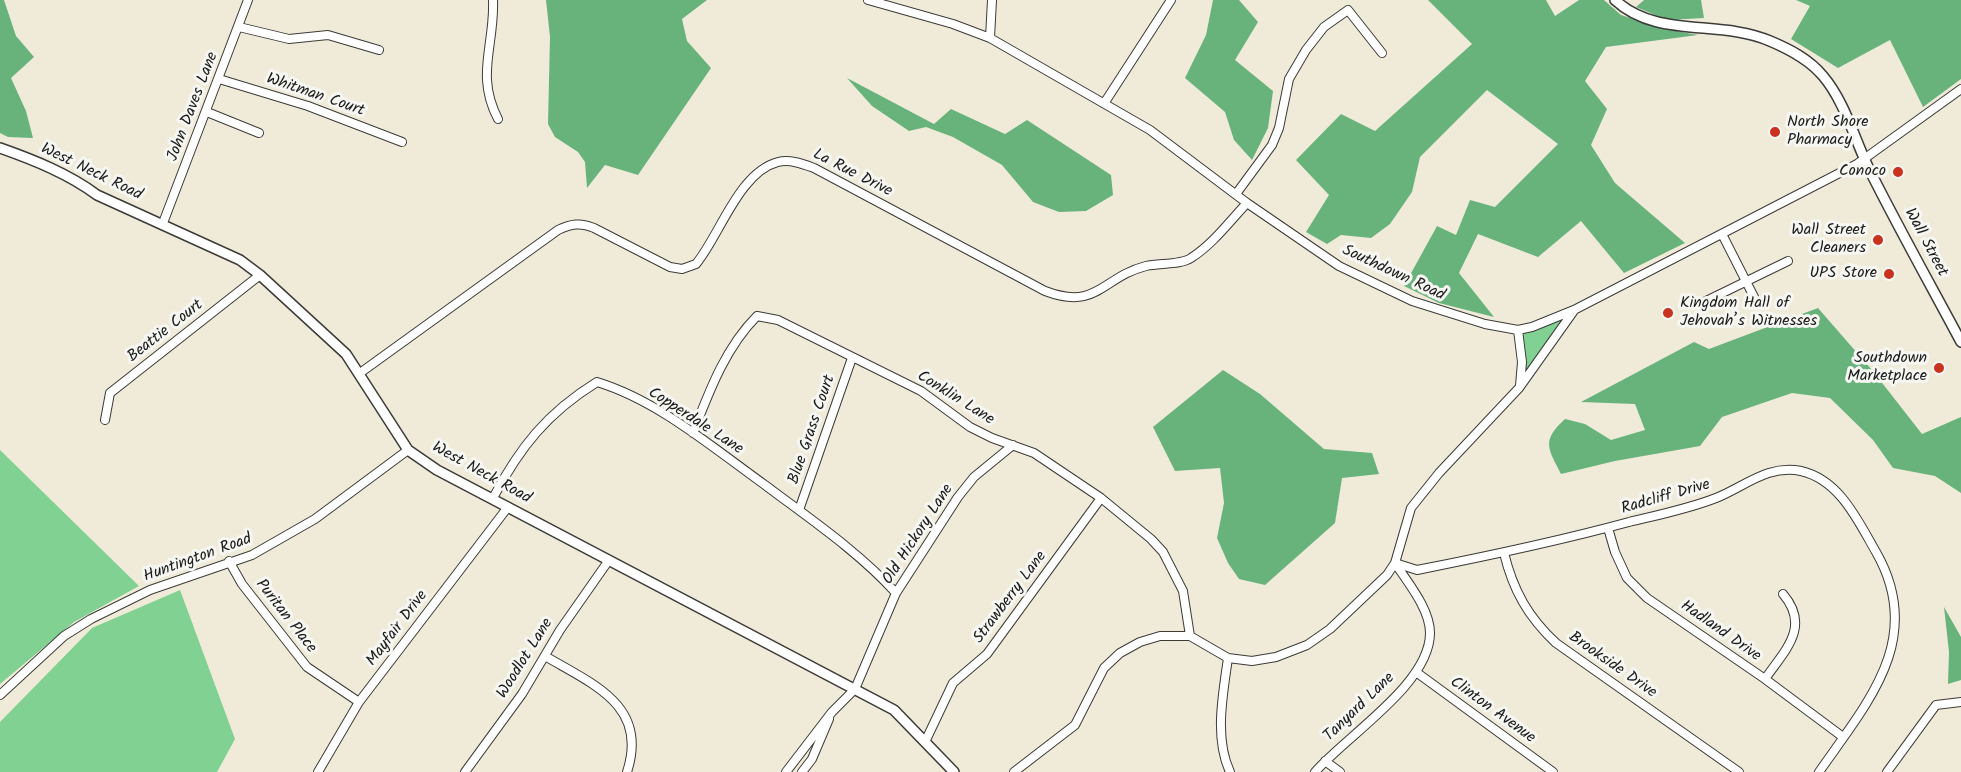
<!DOCTYPE html>
<meta charset="utf-8">
<style>
body{margin:0}
canvas{display:block;background:#f0ebd9}
</style>
<canvas width="1961" height="772"></canvas>
<script>
const ctx = document.querySelector('canvas').getContext('2d');
ctx.lineJoin = 'round';
function paint(path, color) { ctx.fillStyle = color; ctx.fill(path, 'evenodd'); }
function stroke(path, color, width, dash) { ctx.strokeStyle = color; ctx.lineWidth = width; ctx.lineCap = dash ? 'butt' : 'round'; ctx.setLineDash(dash || []); ctx.stroke(path); }
function label(font, color, halo, rows, align = 'center') {
  ctx.font = font + ' Kalam,sans-serif'; ctx.lineWidth = 6; ctx.setLineDash([]); ctx.textBaseline = 'middle'; ctx.strokeStyle = halo; ctx.fillStyle = color; for (const [text, x, y, turn = 0] of rows) {
    ctx.save(); ctx.translate(x, y); ctx.rotate((+turn || 0) * Math.PI / 180); ctx.textAlign = isNaN(turn) ? turn : align; if (halo) ctx.strokeText(text, 0, 0); ctx.fillText(text, 0, 0); ctx.restore();
  }
}
const green = new Path2D(`
 M1568,316l-45,63v-47z
 M0,450l139,136 -65,36 -74,62z
 M180,590l55,149 -18,33h-217v-50l92,-94z`);
const forest = new Path2D(`
 M0,0h4l12,36 18,21 -23,21 15,33 7,27 -25,-1 -8,-4z
 M546,0h161l-25,19 5,22 24,27 -73,107 -33,-10 -18,23 -2,-26 -7,-10 -23,-15 -7,-13 2,-87z
 M1213,0h26l19,22 -23,38 38,31 -5,37 -16,32 -18,-20 -9,-28 -40,-34 21,-43z
 M1428,0h118l9,16 24,-16h25l17,15 44,14 33,6 -92,12 -21,34 22,28 -16,36 24,38 70,60 -61,30 -43,-52 -43,36 -60,-23 -19,39 35,44 -55,-14 -35,-17 33,-60 19,9 14,-35 25,7 63,-63 -71,-54 -67,67 -8,35 -22,32 -19,14 -30,-3 -14,9 -21,-12 23,-37 -33,-35 45,-46 34,17 97,-87z
 M1644,0h57l3,18 -37,2 -31,-13z
 M1796,0h165v79l-38,28 -33,-67 -52,28 -47,-29 19,-33z
 M847,78l87,46 17,-15 54,25 22,-14 84,55 2,20 -27,16 -27,1 -26,-10 -31,-37 -49,-28 -27,-10 -17,4 -37,-25z
 M1818,308l54,62 50,64 39,-17v76l-26,-17 -42,-8 -20,-28 -43,-42 -38,-5 -70,24 -22,29 -85,15 -54,13c-13,-26 -20,-33 4,-55l20,5 26,16 34,-10 -10,-26 -54,-2 113,-60 15,7z
 M1223,370l37,24 64,55 48,4 7,21 -37,4 -7,45 -70,62 -26,-6 -11,-16 -11,-25 7,-35 -4,-35 -45,3 -22,-44z
 M1944,607l17,30v43l-13,4 1,-32z`);
const minor = new Path2D(`
 M493,0c2,45 -18,75 5,119
 M868,0l85,24 37,14 160,92 97,73 92,63 73,35 73,23 33,6 14,-3 42,-17 283,-146 104,-75
 M239,27l50,12 39,-4 51,15
 M990,38l2,-38
 M219,79l89,27 94,36
 M1105,102l66,-102
 M207,112l52,21
 M1236,194l36,-49 7,-17 10,-49 17,-29 18,-23 24,-17 34,43
 M163,223l85,-223
 M1722,234l32,63
 M1706,301l82,-40
 M1518,330l4,32 -2,24
 M360,373l198,-143c13,-6 22,-8 36,-2l76,39 12,2 14,-5c24,-29 43,-92 82,-102 12,-3 25,2 36,6l231,123c53,20 57,-14 101,-25 13,-3 35,-1 45,-8 22,-14 38,-36 56,-55
 M105,420l5,-27 150,-118
 M693,433c16,-41 32,-85 64,-117l21,4 143,71 49,36 22,11 42,15 67,45 50,41 12,13 20,39 7,45
 M493,498c27,-51 54,-85 104,-116 62,19 116,66 168,103 45,34 94,67 131,108
 M799,510l53,-152
 M1608,528l7,24 12,26 20,20 118,81 78,58
 M1504,553c9,37 24,64 52,90l183,129
 M229,561l13,23 65,83 52,35
 M1395,563l22,7c71,-14 142,-29 212,-48 29,-7 59,-13 87,-24 28,-11 52,-34 85,-27 39,9 57,50 75,81 50,87 -9,151 -57,220
 M545,656c47,28 104,49 82,116
 M1228,658c-5,36 -14,80 2,114
 M1416,672l137,100
 M1765,679c20,-29 46,-52 18,-85
 M0,695l64,-59 27,-17 59,-29 102,-35 63,-36 93,-69
 M925,742l28,-59 34,-29 114,-156
 M1325,761l15,11
 M318,772l41,-70 149,-195
 M465,772l57,-78 38,-64 49,-70
 M786,772l46,-60 23,-23 41,-96 62,-96 16,-20 39,-32
 M802,772l10,-13 17,-40
 M1014,772l61,-47 29,-57 16,-15 20,-11 20,-6h30l38,22 24,3 24,-4 31,-12 23,-16 57,-54 8,-12 16,-55 28,-35 80,-85 54,-76
 M1315,772c31,-36 115,-88 115,-139 0,-24 -22,-50 -35,-70
 M1887,772l49,-67 25,-3`);
const tertiary = new Path2D(`
 M1615,0c42,39 104,19 155,41 19,8 39,18 53,35 22,26 31,62 46,93 29,58 61,115 92,173
 M0,148c34,12 69,26 97,47l143,65 20,15 86,79 62,96 29,20 457,240 60,62`);
const markers = [
 [1775,132,6,"#c8321e"],
 [1898,172,6,"#c8321e"],
 [1878,240,6,"#c8321e"],
 [1889,274,6,"#c8321e"],
 [1668,313,6,"#c8321e"],
 [1939,368,6,"#c8321e"]
];
const streetNames = [
 ["Whitman Court",315,96,19],
 ["John Daves Lane",194,107,-69],
 ["West Neck Road",91,173,26],
 ["La Rue Drive",852,174,27],
 ["Wall Street",1925,243,62],
 ["Southdown Road",1393,274,25],
 ["Beattie Court",166,332,-38],
 ["Conklin Lane",955,399,32],
 ["Copperdale Lane",695,422,33],
 ["Blue Grass Court",813,430,-71],
 ["West Neck Road",481,474,29],
 ["Radcliff Drive",1666,498,-16],
 ["Old Hickory Lane",919,535,-57],
 ["Huntington Road",198,559,-20],
 ["Strawberry Lane",1011,598,-53],
 ["Puritan Place",285,617,52],
 ["Mayfair Drive",398,629,-53],
 ["Hadland Drive",1720,632,35],
 ["Woodlot Lane",526,659,-58],
 ["Brookside Drive",1612,666,35],
 ["Tanyard Lane",1360,708,-44],
 ["Clinton Avenue",1492,711,36]
];
const poiNames = [
 ["North Shore",1787,123,"left"],
 ["Pharmacy",1787,141,"left"],
 ["Conoco",1886,172],
 ["Wall Street",1866,231],
 ["Cleaners",1866,249],
 ["UPS Store",1877,274],
 ["Kingdom Hall of",1680,304,"left"],
 ["Jehovah’s Witnesses",1680,322,"left"],
 ["Southdown",1927,359],
 ["Marketplace",1927,377]
];
paint(green, '#80d192');
paint(forest, '#68b37c');
stroke(minor, '#3c3b38', 10);
stroke(tertiary, '#3c3b38', 12);
stroke(minor, '#fff', 8);
stroke(tertiary, '#fff', 9);
for (const [x, y, r, color] of markers) { const dot = new Path2D(); dot.arc(x, y, r, 0, 2 * Math.PI); ctx.fillStyle = color; ctx.fill(dot); stroke(dot, '#f6f6f2', 2); }
label('16px', '#1c1c1c', '#f6f6f2', streetNames);
label('16px', '#1c1c1c', '#f6f6f2', poiNames, 'right');
</script>
